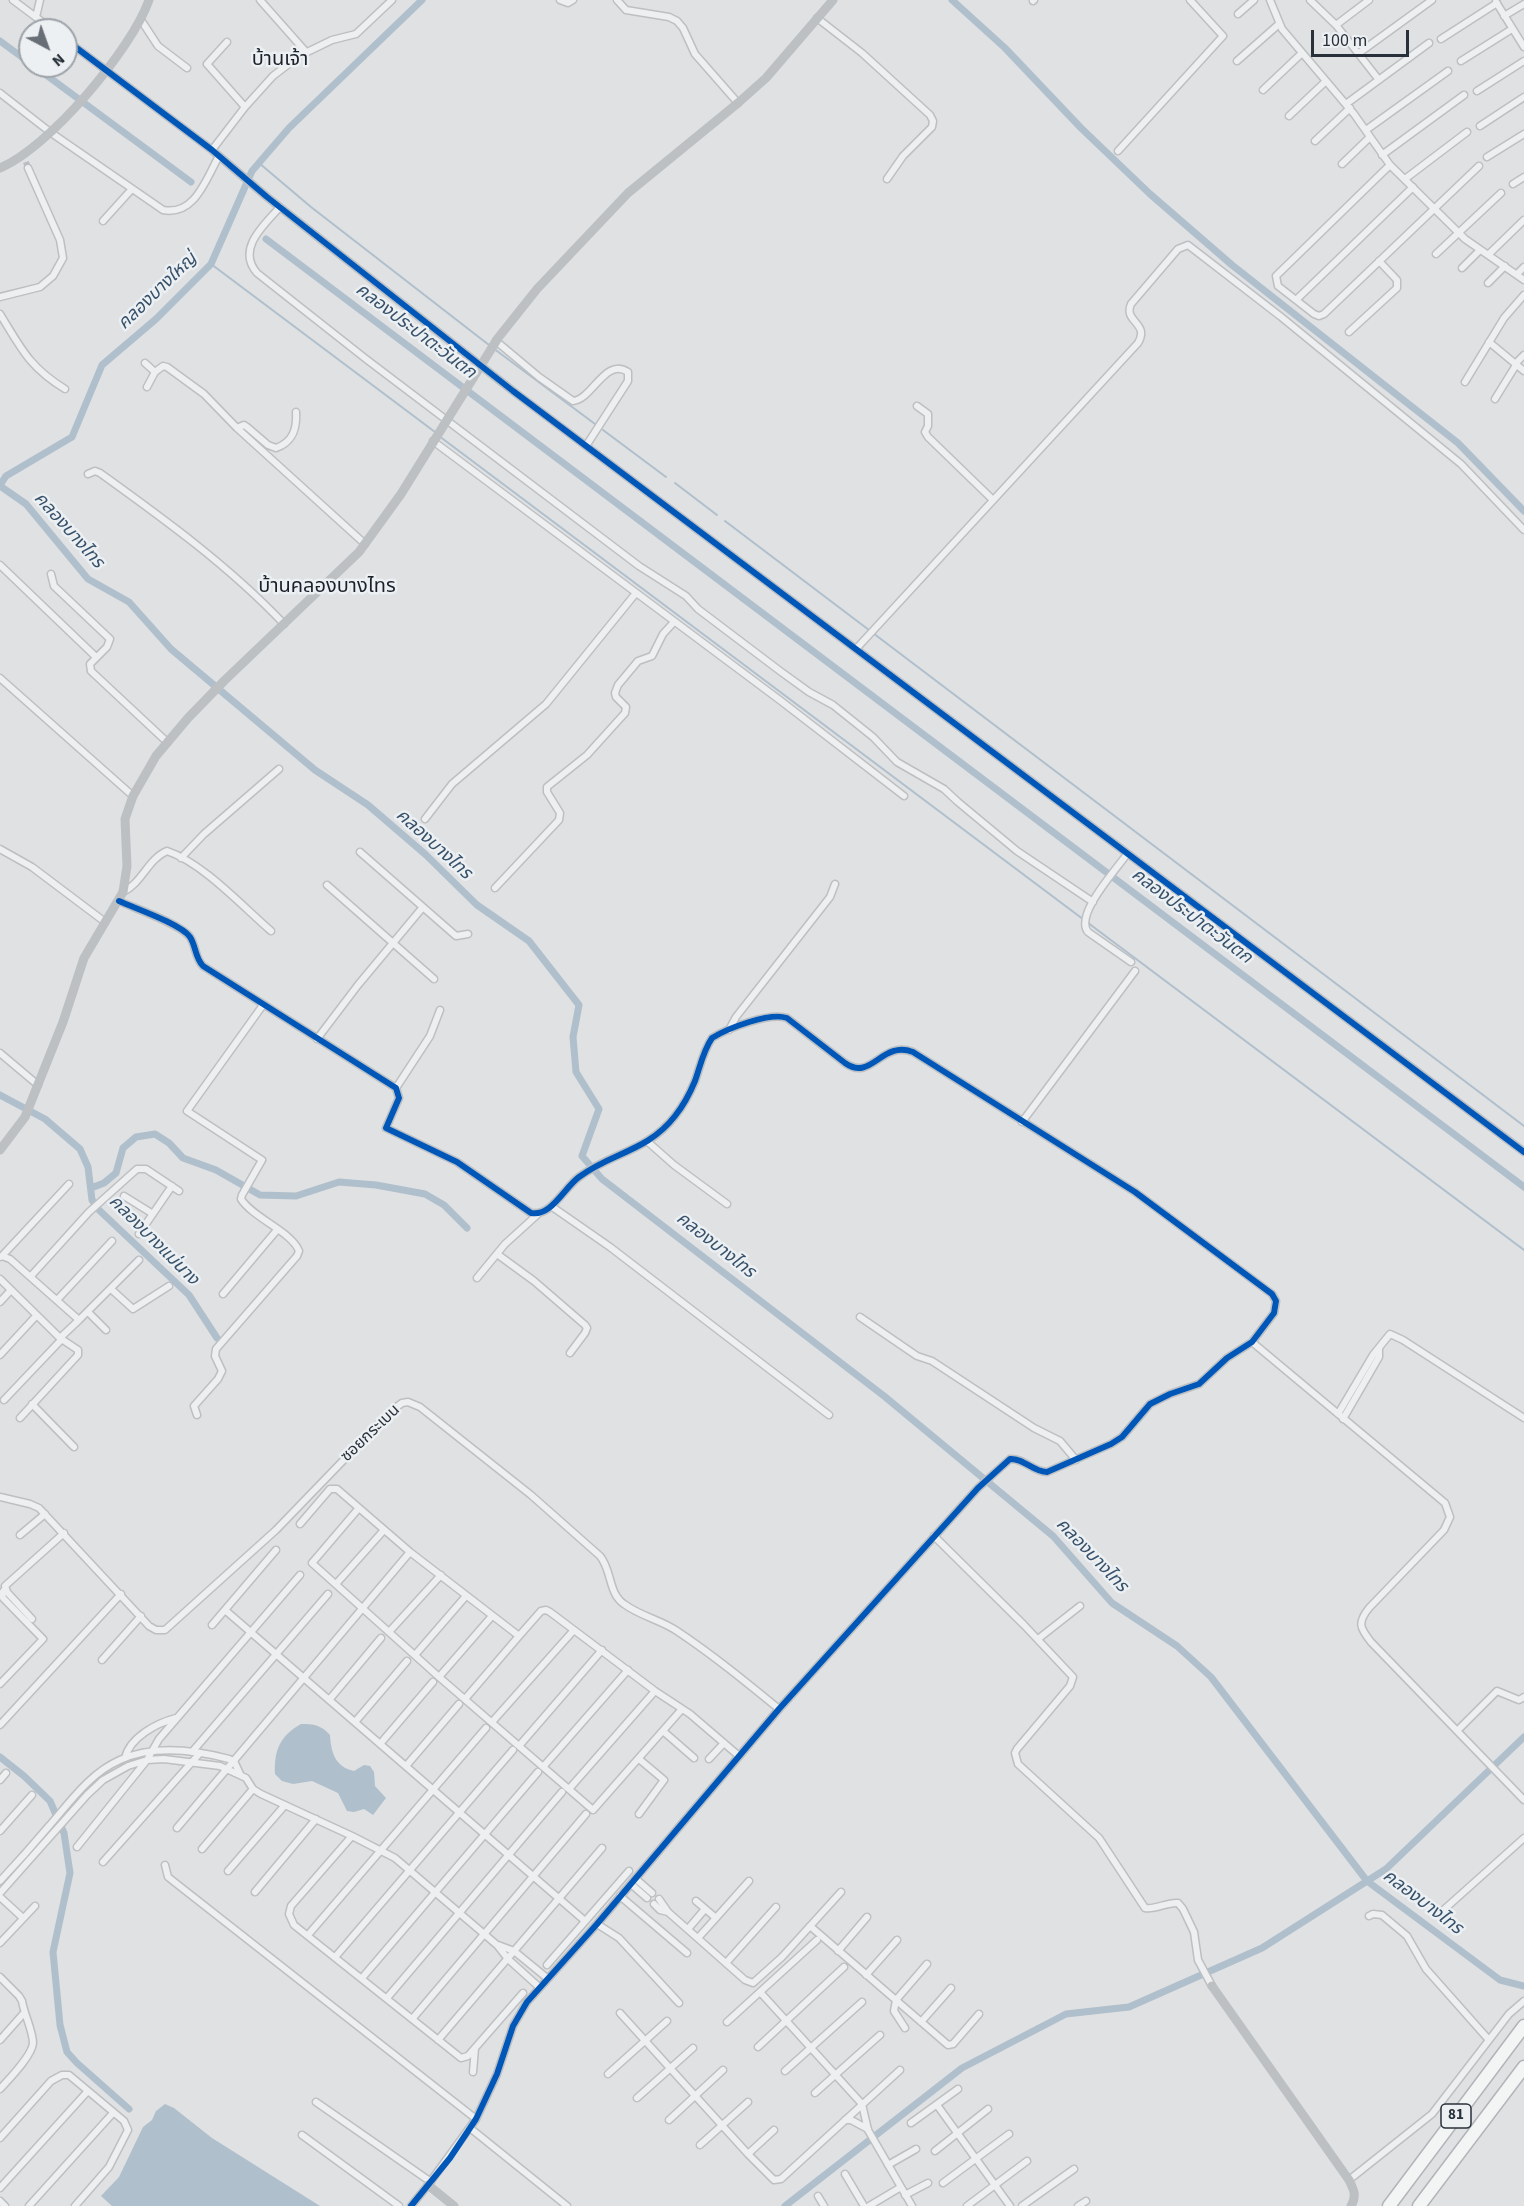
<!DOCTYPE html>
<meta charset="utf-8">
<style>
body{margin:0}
#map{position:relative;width:1524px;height:2206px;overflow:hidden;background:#dfe1e3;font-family:"Source Sans 3",sans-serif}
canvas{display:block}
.north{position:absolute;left:18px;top:18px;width:60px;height:60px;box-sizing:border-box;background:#ecf0f3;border:2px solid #9ea3a9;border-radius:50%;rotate:139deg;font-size:16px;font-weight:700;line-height:24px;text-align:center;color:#28303a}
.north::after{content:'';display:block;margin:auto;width:21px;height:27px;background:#686e75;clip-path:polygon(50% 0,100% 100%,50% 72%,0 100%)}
.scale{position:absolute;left:1311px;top:30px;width:98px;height:27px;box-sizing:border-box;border:3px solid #28303a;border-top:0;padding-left:8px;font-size:18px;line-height:21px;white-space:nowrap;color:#28303a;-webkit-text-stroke:4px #ecf0f3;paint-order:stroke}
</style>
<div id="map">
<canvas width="1524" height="2206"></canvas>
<div class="north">N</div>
<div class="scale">100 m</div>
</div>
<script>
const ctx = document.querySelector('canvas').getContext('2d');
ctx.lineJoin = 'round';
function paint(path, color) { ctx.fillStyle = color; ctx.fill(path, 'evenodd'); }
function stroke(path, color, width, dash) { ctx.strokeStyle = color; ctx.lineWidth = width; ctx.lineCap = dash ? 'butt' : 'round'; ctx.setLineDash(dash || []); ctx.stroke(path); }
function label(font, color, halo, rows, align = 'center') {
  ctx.font = font + ' "Source Sans 3","Noto Sans Thai",sans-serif'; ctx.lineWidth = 5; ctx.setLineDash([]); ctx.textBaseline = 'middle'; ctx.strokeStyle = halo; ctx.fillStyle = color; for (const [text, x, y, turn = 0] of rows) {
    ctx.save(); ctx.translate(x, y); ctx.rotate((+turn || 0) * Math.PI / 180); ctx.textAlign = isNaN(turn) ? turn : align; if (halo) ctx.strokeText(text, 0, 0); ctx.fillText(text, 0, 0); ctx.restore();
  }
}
const water = new Path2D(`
 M301,1724c13,0 20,1 29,11 1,17 5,32 24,36l10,-6 6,1 4,6 1,14 11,12 -13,17 -9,-6 -10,3 -7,-1 -9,-18 -26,-12 -19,3 -11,-3 -7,-7c-1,-24 5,-38 26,-50z
 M165,2104l9,4 38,30 108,68h-208l-11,-10 18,-19 24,-50 9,-7 4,-9z`);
const stream = new Path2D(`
 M259,163l52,44 178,138
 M211,264l224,168
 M493,348l102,76
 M603,430l63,47
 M439,436l1085,814
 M675,483l42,32
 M725,521l799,605`);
const canal = new Path2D(`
 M952,0l53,48 76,80 69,66 82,71 226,178 66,68
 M0,41l30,22
 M34,66l157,116
 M266,239l1258,948
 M0,485l6,-9 66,-39 30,-72 54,-46 55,-55 41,-93 37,-43 133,-128
 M0,486l26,18 62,75 41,23 42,47 144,121 53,35 57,49 52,51 52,36 50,64 -6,32 3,35 23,37 -17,47 20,23 282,217 169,140 59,67 65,43 34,31 156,204 133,99 24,6
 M0,1095l45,24 35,30 8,18 4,33 7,10 90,85 28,43
 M91,1188l13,-5 12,-10 7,-25 13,-11 19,-3 14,9 14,15 33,12 44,25 36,1 43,-14 37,3 49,9 19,11 23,23
 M0,1757l24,19 26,25 14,32 6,40 -17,79 7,73 7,27 10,11 52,46
 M785,2206l177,-138 104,-54 63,-7 133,-59 124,-79 138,-132`);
const streetTunnel = new Path2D(`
 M26,162l2,6`);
const street = new Path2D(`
 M13,0l40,30
 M260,0l46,52
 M560,0l8,3 5,-3
 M617,0l9,10 43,7 8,4 6,7 12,26 43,49
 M1270,0l12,29 72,85 36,51 75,74 59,41
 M1310,0l26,25 43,55
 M1033,1l1,-1
 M1496,2l28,45
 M1238,14l16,-14
 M1504,16l20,-12
 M36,17l4,-17
 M817,18l45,35 68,62 3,6 -1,6 -29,29 -16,23
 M141,20l17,26 29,22
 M1336,25l33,-25
 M1441,39l56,-36
 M66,40l146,110 55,47 246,194 1011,761
 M227,42l-20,22 38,43
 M1359,53l73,-53
 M1237,61l42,-37
 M1461,61l51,-32
 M1263,90l39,-37
 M1477,91l47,-30
 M0,93l50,39 113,78c32,6 43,-31 56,-54
 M1346,104l83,-61
 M1289,116l37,-35
 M1480,126l44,-29
 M1366,130l82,-59
 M1315,141l35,-33
 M212,150l33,-43 28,-31 26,-20 33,-16 24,-6 36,-34
 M1118,151l105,-115 -33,-36
 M1382,155l82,-60
 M1487,157l37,-23
 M1342,164l28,-27
 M1390,165l-114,111 2,10 36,28 5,2 5,-2 155,-148
 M1405,179l62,-47
 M1513,184l11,-7
 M280,207c-16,18 -44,42 -23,66l109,86 273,207 47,30 12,13 82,62 29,21 24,13 40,32 24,25 47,27 14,13 59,49 76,51
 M103,221l28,-31
 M1436,254l65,-61
 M1488,255l36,-35
 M1462,268l18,-18
 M1517,274l7,-7
 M1488,283l17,-17
 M0,297l40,-10 13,-11 10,-18 -3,-18 -32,-72
 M1296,300l117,-113
 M0,314c21,34 29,53 65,75
 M1349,332l48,-44v-8l-18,-19
 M496,341l43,36 34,24c20,-2 32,-44 55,-29v9l-42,65
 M1489,342l35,29
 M145,363l10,9 8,-6 4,1 37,27 33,34 128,116
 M1515,364l9,-9
 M1465,382l39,-64 20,-23
 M147,387l8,-15
 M1495,399l21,-34
 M917,406l11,8v12l-3,6 3,5 64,62
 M237,428l7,-3 3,2 21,18 8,3c17,-6 21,-19 20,-36
 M433,441l348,260 123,95
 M88,474l7,-3 5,2c64,46 129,93 184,151
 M0,565l96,92
 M51,574l3,12 56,53 -3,8 -17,17 1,7 76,71
 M856,649l282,-306c12,-20 -15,-21 -7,-39l47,-55 10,-4 92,71 181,148 63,66
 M0,678l133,118
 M425,819l27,-35 94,-80 90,-111
 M0,849l32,18 73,55
 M360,852l96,84 12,-2
 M1127,854c-11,16 -53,61 -39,78l43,30
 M181,858l23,-24 75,-65
 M327,885l107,94
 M495,888l64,-68 1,-7 -13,-21v-5l40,-32 38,-42 1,-6 -10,-10 -1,-4 3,-8 20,-24 14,-5 11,-22 11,-12
 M123,892c19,-9 25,-33 44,-41 36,12 75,55 104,80
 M119,901c15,7 62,23 71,36 6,9 5,21 13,29l193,122 3,10 -13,30 71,34 74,51c20,4 33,-25 48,-36 33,-25 68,-25 96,-61 8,-10 15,-23 20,-35 5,-14 8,-30 17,-43 16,-10 58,-26 75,-20l58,45c27,19 36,-23 68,-11l222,140 137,102 4,7 -2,12 -22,29 -25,16 -28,26 -29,10 -20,10 -28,33 -11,7 -64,28c-14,0 -23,-14 -37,-13l-32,29 -199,221 -182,215 -70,78 -14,24 -16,48 -21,45 -48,66
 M729,1030l7,-13 94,-120 5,-13
 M317,1039l41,-54 65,-78
 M0,1053l38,32
 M396,1088l34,-52 10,-26
 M1022,1122l113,-151
 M648,1142l26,23 53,39
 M124,1196l29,18
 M551,1206l59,41 219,168
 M139,1234l33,-48
 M497,1254l37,27 51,44 2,3 -2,5 -15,20
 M2,1256l67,-72
 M0,1257l2,-1 8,3 69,61 -19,18 -60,-59
 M31,1276l58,-64 48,-43h9l33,22
 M477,1278l28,-34 32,-29
 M111,1289l22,20 36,-23
 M223,1294l54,-64
 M57,1300l55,-59
 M0,1302l11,-12
 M88,1312l18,18
 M860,1317l57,39 15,5 102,67 26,13 16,19
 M79,1320l60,-60
 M1252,1342l193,161 5,14 -6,13 -75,78c-12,15 -9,20 2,34l153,158
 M0,1355l36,-39
 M4,1400l58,-61
 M32,1404l42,43
 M1338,1414l35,-59 17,-21 13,6 121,78
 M197,1415l-3,-9 24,-27 4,-8 -7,-15 1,-7 81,-93 2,-5c-7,-19 -46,-33 -58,-52l1,-4 20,-35 -75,-49 76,-106
 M20,1418l58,-63v-5l-18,-12
 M1343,1419l36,-62v-8
 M0,1497l30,7 9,4 110,118 7,4h9l111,-100 115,-119 11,-8 6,-1 12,5 111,88 69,61c12,14 8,37 24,48 16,12 37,16 53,27 36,24 69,51 102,78
 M359,1508l-47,55 127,114 154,133 89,-101
 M300,1524l30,-35h7l73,63 109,84 22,-25 5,-1 4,2 105,79 35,23 49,42
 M20,1535l25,-21
 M934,1536l90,89 49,52 -3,9 -53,63 -2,4 3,11 81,74 46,70c11,2 21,-6 33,-5l5,6 11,23 4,28 14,26
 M336,1584l48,-54
 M225,1610l360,311
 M32,1619l-25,-27 -2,-6 59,-53
 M212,1625l64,-75
 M389,1632l52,-57
 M1038,1639l42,-33
 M415,1655l51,-59
 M102,1660l39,-44
 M439,1677l53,-61
 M0,1684l43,-45 -40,-41 -1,-5 3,-4
 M465,1699l54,-63
 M329,1700l52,-62
 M355,1722l52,-61
 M492,1722l82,-92
 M0,1725l121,-131
 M663,1731l31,27
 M1457,1731l40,-40 22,9 5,-3
 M380,1744l53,-62
 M519,1746l83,-96
 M192,1752l136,-158
 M125,1758c5,-21 32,-35 51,-40
 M639,1759l25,21 -25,34
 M709,1759l15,-16
 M406,1766l53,-62
 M543,1767l85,-97
 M0,1780l6,-7
 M569,1789l86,-98
 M177,1828l233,-276
 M0,1831l32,-36
 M352,1836l-61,70 -2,8 5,11 167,133 7,-2 55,-63
 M77,1847l70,-87 12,-21 141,-164
 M202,1849l51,-60
 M103,1862l97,-109
 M165,1865l3,12 308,242
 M228,1871l57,-66
 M636,1879l16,14
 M0,1881c17,-18 33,-36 49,-55 21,-24 41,-53 71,-66 33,-15 75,-10 109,-1l5,2 6,13
 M631,1884l16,14
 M255,1892l61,-73
 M0,1893l87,-98 16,-15 25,-14 19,-6 17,-1 56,7 26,12 7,11 8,5 91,42 43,22 102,87 11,14 31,28
 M620,1896l67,57
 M0,1897l23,21
 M659,1899l9,13 77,68 8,3 29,-26 59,-65
 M696,1901l20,17
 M654,1904l6,6 8,2
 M1439,1914l85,-76
 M1369,1916l4,-2 9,1 25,21 19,33 63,71
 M597,1924l22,14 60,65
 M810,1926l138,119 5,-1 26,-30
 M688,1929l17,-20
 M308,1935l178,-207
 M698,1938l51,-57
 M0,1943l35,-37
 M498,1945l16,6 33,27
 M838,1951l29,-34
 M336,1956l177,-206
 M726,1963l50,-56
 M547,1965l82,-94
 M866,1975l31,-35
 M0,1977l19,19 3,5c2,13 11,30 11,42 -1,13 -24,36 -33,46
 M362,1978l176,-206
 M760,1992l102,112 6,26 44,76
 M387,1998l175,-206
 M620,2013l128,141 26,26 7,-1 119,-109
 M413,2018l173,-204
 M727,2022l90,-82
 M921,2022l30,-34
 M905,2028l-11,-17 2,-11 31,-36
 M0,2040l24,-27
 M438,2040l164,-192
 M758,2047l86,-80
 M785,2071l77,-69
 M473,2072l2,-24
 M608,2074l59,-53
 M815,2093l65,-58
 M637,2098l56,-50
 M316,2102l115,80
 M937,2105l73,101
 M669,2120l54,-50
 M845,2120h6l17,9
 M911,2123l47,-34
 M470,2128l97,78
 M302,2135l97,71
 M0,2138l51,-57 11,-6h7l55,46 4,9 -19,37 -34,39
 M700,2145l48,-43
 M935,2151l53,-42
 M748,2154l26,-24
 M888,2165l28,-16
 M845,2174l19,32
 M1349,2180l83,-66 77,-100 15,-13
 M943,2183l66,-49
 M0,2188l87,-96
 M905,2195l23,-12
 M818,2196l6,10
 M0,2201l5,5
 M29,2206l84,-93
 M869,2206l32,-19
 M967,2206l60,-45
 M1022,2206l52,-37
 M1078,2206l8,-5`);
const secondary = new Path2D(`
 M0,168c49,-20 132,-119 149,-168
 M0,1150l25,-33 38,-95 21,-64 39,-66 4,-26 -2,-47 8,-23 23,-40 32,-38 37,-38 134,-128 42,-58 97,-156 39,-49 91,-96 110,-90 28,-25 67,-78
 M1212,1986l137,194c5,10 8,16 2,26
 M411,2206l17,-21 26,21`);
const highway = new Path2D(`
 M1389,2206l135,-180
 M1419,2206l105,-139`);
const cycleway = new Path2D(`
 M66,40l146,110 55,47 246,194 1011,761
 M119,901c15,7 62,23 71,36 6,9 5,21 13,29l193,122 3,10 -13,30 71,34 74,51c20,4 33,-25 48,-36 33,-25 68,-25 96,-61 8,-10 15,-23 20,-35 5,-14 8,-30 17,-43 16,-10 58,-26 75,-20l58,45c27,19 36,-23 68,-11l222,140 137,102 4,7 -2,12 -22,29 -25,16 -28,26 -29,10 -20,10 -28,33 -11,7 -64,28c-14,0 -23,-14 -37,-13l-32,29 -199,221 -182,215 -70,78 -14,24 -16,48 -21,45 -26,39 -39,48`);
const shields = [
 [1456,2116,30]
];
const shieldNames = [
 ["81",1456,2116]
];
const streetNames = [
 ["ซอยกระเบน",371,1434,-44]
];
const waterNames = [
 ["คลองบางใหญ่",158,292,-44],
 ["คลองประปาตะวันตก",415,332,37],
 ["คลองบางไทร",68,531,48],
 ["คลองบางไทร",433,845,42],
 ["คลองประปาตะวันตก",1191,917,37],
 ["คลองบางแม่นาง",153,1241,45],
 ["คลองบางไทร",715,1246,38],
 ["คลองบางไทร",1091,1556,46],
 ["คลองบางไทร",1422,1903,37]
];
const quarterNames = [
 ["บ้านเจ้า",280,61],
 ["บ้านคลองบางไทร",327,588]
];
paint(water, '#b0bfcc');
stroke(stream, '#b0bfcc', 2);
stroke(canal, '#b0bfcc', 7);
stroke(streetTunnel, '#babec1', 6, [6, 3]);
stroke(street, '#bdbfc1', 9);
stroke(highway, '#b1b4b8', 15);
stroke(street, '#eeeff1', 6);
stroke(secondary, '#bdc0c3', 9);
stroke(highway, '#f3f4f4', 12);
stroke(cycleway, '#0057b8', 6);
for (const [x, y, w] of shields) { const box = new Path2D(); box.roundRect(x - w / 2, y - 12, w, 24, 4.5); ctx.fillStyle = '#ecf0f3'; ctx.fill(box); stroke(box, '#28303a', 1.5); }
label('bold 15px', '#28303a', null, shieldNames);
label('16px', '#28303a', '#ecf0f3', streetNames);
label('italic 18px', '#37516a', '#ecf0f3', waterNames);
label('20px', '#1b212b', '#ecf0f3', quarterNames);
</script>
